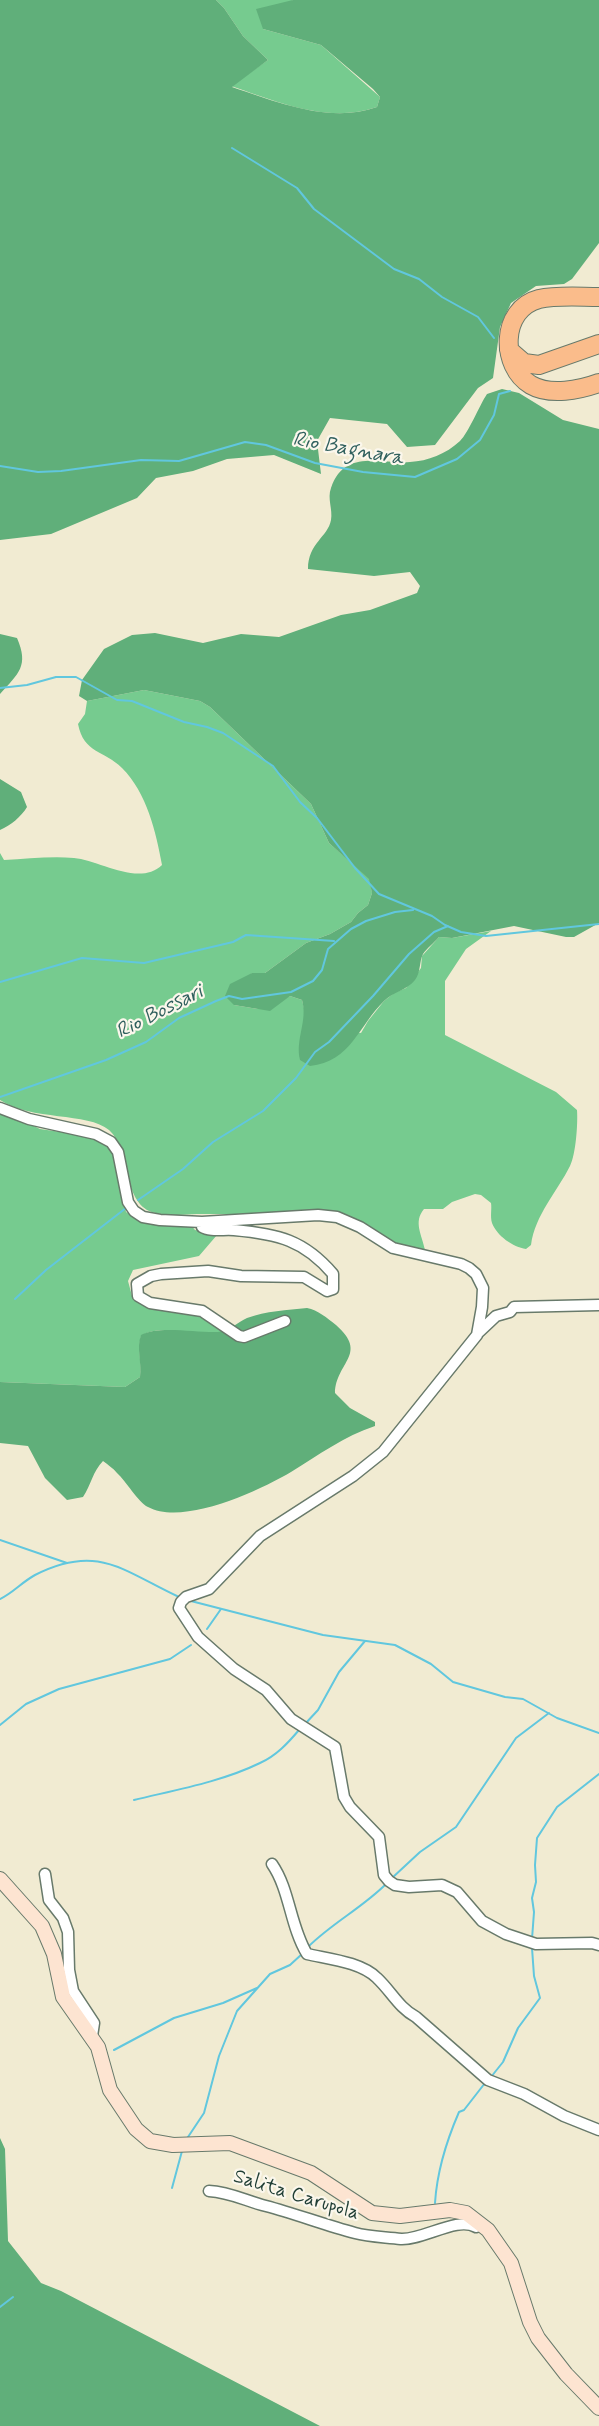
<!DOCTYPE html>
<style>
body{margin:0}
canvas{display:block;background:#f1ebd2}
</style>
<canvas width="599" height="2426"></canvas>
<script>
const ctx = document.querySelector('canvas').getContext('2d');
ctx.lineJoin = 'round';
function paint(path, color) { ctx.fillStyle = color; ctx.fill(path, 'evenodd'); }
function stroke(path, color, width, dash) { ctx.strokeStyle = color; ctx.lineWidth = width; ctx.lineCap = dash ? 'butt' : 'round'; ctx.setLineDash(dash || []); ctx.stroke(path); }
function label(font, color, halo, rows, align = 'center') {
  ctx.font = font + ' Mynerve,sans-serif'; ctx.lineWidth = 4.5; ctx.setLineDash([]); ctx.textBaseline = 'middle'; ctx.strokeStyle = halo; ctx.fillStyle = color; for (const [text, x, y, turn = 0] of rows) {
    ctx.save(); ctx.translate(x, y); ctx.rotate((+turn || 0) * Math.PI / 180); ctx.textAlign = isNaN(turn) ? turn : align; if (halo) ctx.strokeText(text, 0, 0); ctx.fillText(text, 0, 0); ctx.restore();
  }
}
const green = new Path2D(`
 M216,0h77l-30,29 58,16 59,52 -3,10c-49,17 -99,-5 -146,-21l37,-26 -25,-24 -19,-28z
 M144,690l56,11 10,6 101,97 18,39 41,36 2,14 -4,12 -10,8 -7,9 -21,12 -24,9 -41,30h-13l-18,32 24,4 32,-13 12,4 3,12 -1,12 57,9 7,-12 16,-20 10,-8 12,-5 15,-20 1,-12 17,-19 13,1 39,-7 -25,18 -21,32v54l111,57 21,18c1,13 -1,44 -7,56 -13,26 -35,49 -39,79l-5,4c-13,-2 -29,-13 -34,-26 -2,-7 0,-14 -1,-20l-10,-8 -6,-1 -23,8 -9,7h-19c-11,13 -2,26 1,41l-4,1c-9,-2 -19,-4 -26,-8 -26,-13 -45,-32 -74,-33 -15,-1 -31,2 -46,3 -26,1 -52,1 -78,1 -15,1 -31,2 -45,-2 -30,-10 -21,-63 -43,-82 -21,-18 -78,-9 -109,-30v-247l4,7c23,-1 46,-4 70,-2 25,2 65,29 88,7 -6,-33 -15,-72 -40,-97 -18,-18 -38,-14 -44,-44l7,-10 2,-13z
 M0,1110l40,19 48,7 16,6 11,11 11,59c20,14 40,13 64,12l5,6 22,5 -18,21 -66,14 -5,11 4,15c33,21 59,0 90,36 -11,0 -23,1 -34,0 -16,0 -32,-6 -47,4 -4,14 1,26 -1,41l-15,10 -125,-5z`);
const forest = new Path2D(`
 M0,0h216l8,8 19,28 25,24 -36,27c45,15 98,37 145,20l3,-10 -7,-8 -52,-44 -58,-16 -7,-20 37,-9h306v243l-27,36 -8,5 -28,2 -25,17 -11,24 -7,51 -15,10 -43,57 -28,2 -20,-23 -57,-6 -13,23 4,33 -47,-19 -47,4 -34,12 -37,7 -19,20 -86,36 -51,6z
 M502,389l17,4 44,27 36,9v494l-25,14h-8l-52,-11 -62,12 -13,-1c-5,6 -12,11 -16,17 -4,8 -2,18 -8,26 -8,10 -22,12 -31,21 -25,24 -33,61 -74,65l-10,-6c-5,-21 8,-39 2,-60l-12,-4 -20,15 -36,-6 -9,-9 5,-12 22,-11h13l41,-30 24,-9 21,-12 7,-9 10,-8 4,-12 -3,-14 -40,-36 -18,-39 -101,-97 -10,-6 -56,-11 -57,11 -8,-5 3,-16 22,-31 28,-14 23,-2 48,10 38,-9 38,3 62,-22 29,-5 47,-17 3,-7 -10,-14 -36,4 -66,-7c0,-26 20,-32 23,-49 2,-11 -4,-21 0,-32 13,-39 49,-24 79,-26 18,-1 36,-8 50,-21 9,-9 19,-35 27,-47z
 M0,634l17,4c12,28 2,35 -17,56z
 M0,779l21,13 6,15c-6,10 -16,18 -27,23z
 M307,1308c11,2 20,10 29,17 33,29 0,37 -1,68l15,15 25,14v4c-31,10 -56,29 -84,46 -32,19 -108,54 -143,35 -10,-5 -22,-26 -31,-34 -4,-5 -9,-8 -14,-12 -10,10 -12,24 -20,36l-16,3 -22,-22 -17,-32 -28,-3v-61l125,5 15,-10c2,-15 -4,-29 1,-42 17,-10 56,-2 77,-3 11,-1 20,-10 29,-14 19,-7 40,-8 60,-10z
 M0,2138l5,11 3,92 33,42 20,8 259,135h-320z`);
const stream = new Path2D(`
 M232,148l65,40 17,21 80,60 25,10 23,18 36,20 16,21
 M0,466l38,6 23,-1 80,-11 38,1 66,-19 21,3 49,18 48,9 52,5 42,-18 23,-19 14,-25 5,-21 11,-3
 M0,688l27,-3 29,-8h20l41,23 15,1 52,21 23,5 16,6 50,33 27,36 17,16 38,50 24,26 53,22 13,9 16,7 25,4 113,-12
 M0,982l82,-24 62,5 89,-21 13,-7 88,6
 M0,1097l106,-37 40,-18 33,-24 37,-17 13,-5 13,3 49,-7 22,-11 9,-11 6,-21 23,-20 15,-8 29,-9 18,-2
 M138,1200l45,-31 30,-27 50,-31 33,-33 19,-26 14,-10 44,-46 36,-42 25,-22 14,-6
 M15,1299l31,-29 80,-62
 M0,1540l67,23
 M0,1599c13,-6 22,-17 35,-24 63,-32 88,-4 144,22
 M187,1600l136,35 72,10 36,19 22,18 52,15 18,2 34,19 42,15
 M207,1629l14,-20
 M305,1724l13,-14 21,-38 26,-31
 M0,1725l26,-21 33,-15 111,-30 21,-14
 M134,1800c41,-10 87,-18 126,-37 16,-7 28,-20 39,-33
 M392,1878l28,-26 36,-25 60,-89 33,-25
 M532,1939l2,-27 -2,-14 4,-16 -1,-17 2,-27 20,-31 42,-33
 M308,1947c24,-24 54,-39 78,-63
 M114,2050l60,-32 49,-15 34,-15
 M491,2077l12,-15 15,-34 22,-30 -6,-22 -2,-28
 M186,2140l18,-27 15,-57 18,-45 33,-37 20,-9 12,-11
 M172,2188l10,-37
 M435,2203c2,-32 11,-61 24,-91l5,-2 21,-27
 M0,2307l13,-10`);
const street = new Path2D(`
 M0,1108l29,11 67,15 15,8 7,10 10,50 6,9 9,6 17,3 42,2 116,-7 19,2 23,10 33,21 68,16 8,4 7,6 7,14 -1,19 -5,28 -94,117 -30,24 -93,60 -51,53 -23,8 -5,5 -2,6 19,29 36,32 32,21 25,29 44,28 9,50 6,10 29,30 5,38 5,6 6,4 14,2 33,-2 15,7 25,29 24,13 30,10 56,-1 7,2
 M202,1222v5c8,5 22,2 32,3 44,4 70,10 99,44v15l-6,2 -23,-14 -63,-1 -33,-5 -47,3 -10,2 -14,8 1,12 12,7 52,8 37,25 5,1 41,-16
 M479,1332l17,-16 14,-4 4,-5 85,-2
 M272,1864c18,26 18,62 35,90 22,5 54,8 70,24 14,13 22,30 39,39l72,63 36,14 40,22 35,14
 M45,1874l4,26 14,18 5,14 1,38 4,21 21,32 -2,13
 M209,2191c21,1 37,10 57,15 30,8 59,19 89,27 14,4 31,4 46,6 23,1 56,-23 75,-12l6,-2`);
const secondary = new Path2D(`
 M0,1879l42,47 12,28 9,43 35,50 12,43 26,39 14,12 23,4 57,-2 81,30 61,40 28,3 50,-6 16,3 22,17 23,33 19,59 8,16 28,36 33,34`);
const highway = new Path2D(`
 M599,297c-19,0 -42,-2 -60,2 -39,10 -39,68 -8,86 19,11 49,5 68,-2
 M509,350l15,13 15,2 60,-21`);
const streetNames = [
 ["Salita Carupola",296,2196,17]
];
const waterNames = [
 ["Rio Bagnara",348,450,10],
 ["Rio Bossari",160,1013,-27]
];
paint(green, '#76cb8f');
paint(forest, '#60af7a');
stroke(stream, '#61c7de', 2);
stroke(street, '#687a6b', 13);
stroke(secondary, '#687a6b', 16);
stroke(highway, '#687a6b', 20);
stroke(street, '#fff', 10);
stroke(secondary, '#fde4d1', 14);
stroke(highway, '#fabc8b', 18);
label('20px', '#1f3d34', '#fbf7ec', streetNames);
label('italic 21px', '#30605e', '#fbf7ec', waterNames);
</script>
